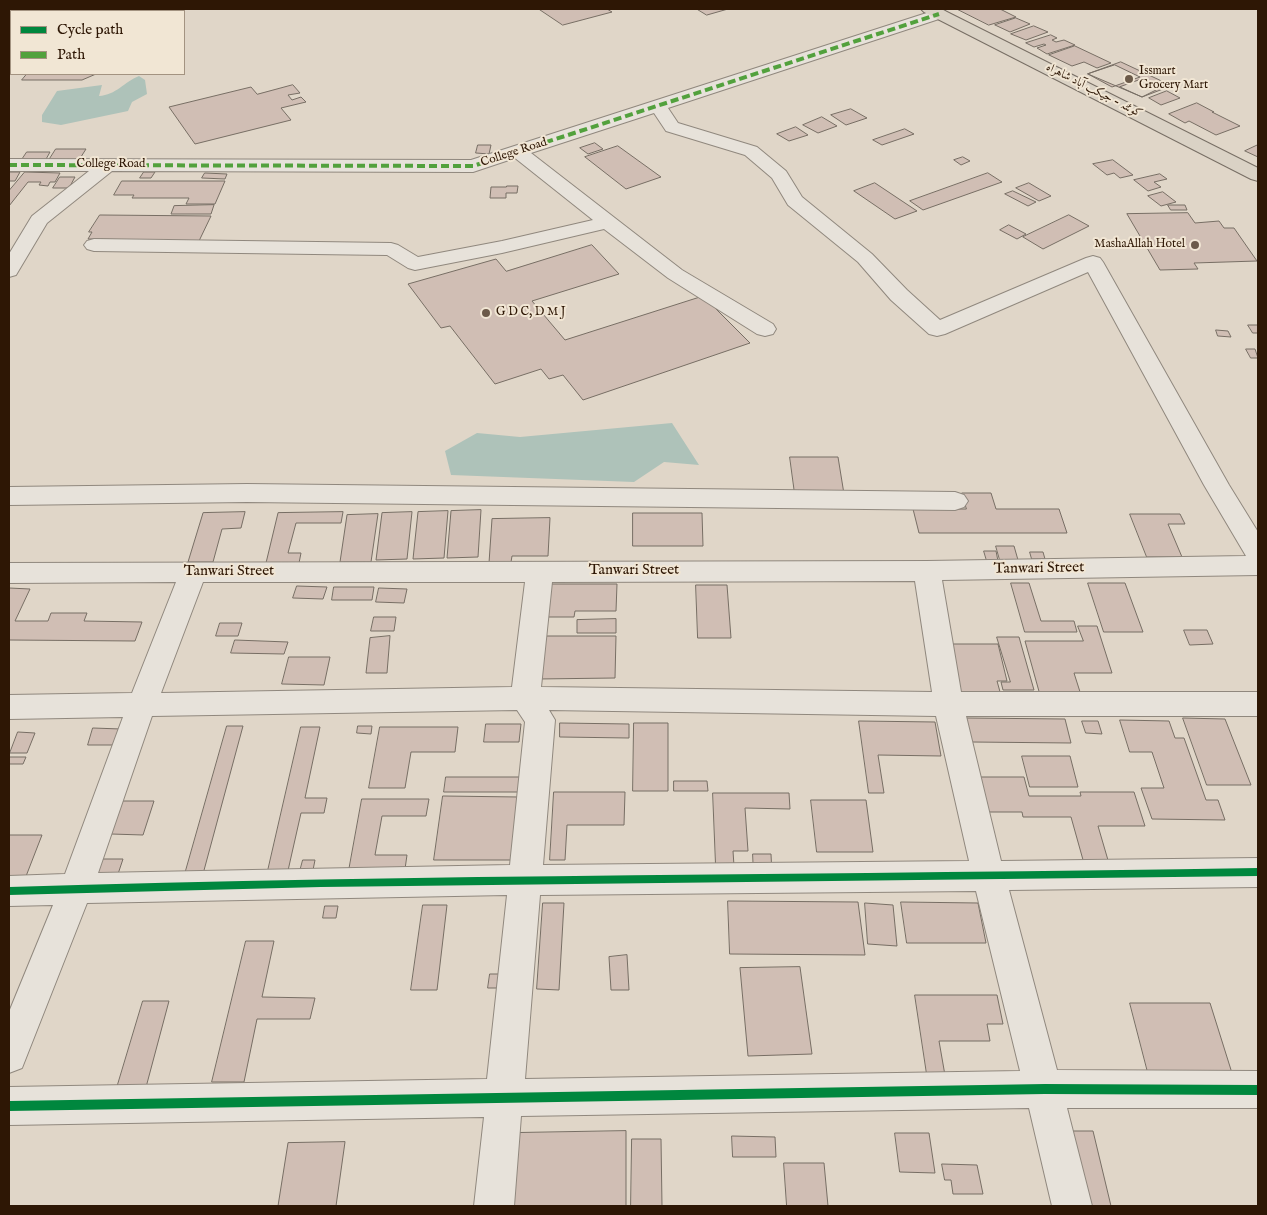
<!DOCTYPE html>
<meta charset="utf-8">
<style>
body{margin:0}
#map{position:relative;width:1267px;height:1215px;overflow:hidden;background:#e0d6c8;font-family:"IM FELL English",serif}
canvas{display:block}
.frame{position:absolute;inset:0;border:10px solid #2e1705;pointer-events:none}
.legend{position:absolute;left:10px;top:10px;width:175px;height:65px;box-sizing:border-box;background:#f1e6d4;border:1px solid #a39381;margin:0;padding:6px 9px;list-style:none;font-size:15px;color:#2e1705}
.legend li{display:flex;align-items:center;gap:10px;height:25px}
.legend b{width:25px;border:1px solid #a39381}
</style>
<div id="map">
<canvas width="1267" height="1215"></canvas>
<div class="frame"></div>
<ul class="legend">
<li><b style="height:6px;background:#00873e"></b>Cycle path</li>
<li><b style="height:6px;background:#52a13d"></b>Path</li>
</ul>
</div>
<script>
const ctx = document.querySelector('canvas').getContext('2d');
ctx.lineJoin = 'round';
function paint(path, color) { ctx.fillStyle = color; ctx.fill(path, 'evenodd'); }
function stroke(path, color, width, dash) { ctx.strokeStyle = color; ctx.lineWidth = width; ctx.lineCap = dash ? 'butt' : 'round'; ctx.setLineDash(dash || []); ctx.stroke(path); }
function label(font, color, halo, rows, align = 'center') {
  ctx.font = font + ' "IM FELL English",Amiri,serif'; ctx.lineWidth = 4; ctx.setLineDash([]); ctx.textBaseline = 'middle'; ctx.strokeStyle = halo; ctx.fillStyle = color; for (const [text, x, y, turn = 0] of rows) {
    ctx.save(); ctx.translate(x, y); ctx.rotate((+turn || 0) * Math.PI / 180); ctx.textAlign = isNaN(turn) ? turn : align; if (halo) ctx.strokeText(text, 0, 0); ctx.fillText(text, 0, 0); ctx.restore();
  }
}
const water = new Path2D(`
 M139,76l6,4 2,14 -15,8 -4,9 -67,14 -19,-3v-7l15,-24 45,-6 -3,11c17,-1 25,-14 40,-20z
 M672,423l27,42 -35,-3 -30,20 -183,-7 -6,-24 32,-18 43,4z`);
const building = new Path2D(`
 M112,9h30l1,1 -41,1z
 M539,9h68l5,3 -49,13z
 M697,9h31l-21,6z
 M957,9h43l16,8 -27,8z
 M1016,18l14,6 -20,8 -15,-7z
 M1034,26l14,6 -22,8 -15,-6z
 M1051,35l6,3 -5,2 4,2 8,-2 11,5 -28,9 -10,-6 9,-3 -2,-1 -10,3 -8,-4z
 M1075,46l36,17 -14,5 -13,-6 -12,4 -23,-11z
 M1121,62l47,22 -26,13 -54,-23z
 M1115,65l25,12 -28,10 -24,-13z
 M27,74h69l-14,6h-60z
 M1142,79l21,10 -21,8 -22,-10z
 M293,85l7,8 -12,2 4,5 9,-3 5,5 -25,6 10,12 -96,24 -26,-37 82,-20 6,7z
 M1167,91l13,7 -19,7 -12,-7z
 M1197,103l17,9h-2l28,14 -24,9 -27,-14 -4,2 -16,-9z
 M851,109l16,9 -21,7 -15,-10z
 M822,117l15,9 -19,7 -15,-8z
 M796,127l12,8 -19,6 -12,-7z
 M905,129l9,5 -32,11 -9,-5z
 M595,143l8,6 -15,5 -8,-6z
 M478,145h13l-2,9 -13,-1z
 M1258,145v12l-13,-6z
 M618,146l43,31 -35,12 -41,-32z
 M56,149h30l-7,11h-30z
 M27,152h23l-5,9h-24z
 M963,157l7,4 -9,4 -7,-5z
 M1113,160l20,15 -13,3 -6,-5 -7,2 -14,-11z
 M9,172h11l-5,9h-6z
 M25,172l35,1 -5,9h-5l-2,4 -9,-1 2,-3h-13l-19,24v-15z
 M144,172h11l-4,6h-11z
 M205,173l22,1 -2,5 -23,-1z
 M988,173l14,9 -79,28 -13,-9z
 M1160,174l7,5 -13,3 7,5 -13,4 -14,-11z
 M60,177h15l-6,11h-16z
 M122,181h103l-10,23h-29l3,-6h-57l2,-3h-20z
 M875,183l42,28 -22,8 -41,-28z
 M1029,183l22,13 -12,5 -23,-13z
 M507,186h11l-1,7h-11v5h-16l1,-11h15z
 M1013,191l23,11 -8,4 -23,-12z
 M1163,192l13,10 -15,4 -13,-10z
 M214,205l-3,9h-40l3,-8z
 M1168,205h17l2,5h-16z
 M1188,213l7,10 24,-2 5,7h10l23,33 -63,2 4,6 -38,1 -33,-56z
 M100,215l111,1 -12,25 -111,-2 4,-7h-3z
 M1069,215l20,11 -46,23 -20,-12z
 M1009,225l17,9 -9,5 -17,-9z
 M592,245l27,29 -87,27 33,39 138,-44 47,47 -167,57 -20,-25 -14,4 -8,-10 -46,15 -45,-58 -9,2 -33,-44 88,-25 10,12z
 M1248,325h10v8h-5z
 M1216,330l12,1 3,6 -13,-1z
 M1246,349h9l3,9h-7z
 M790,457h48l6,37h-49z
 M962,493h29l5,16h63l8,24h-148l-6,-24h53z
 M481,510l-3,47 -31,1 4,-47z
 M448,511l-4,47 -31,1 5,-47z
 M245,512l-4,16 -19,1 -9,33h-25l15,-49z
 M343,512l-2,11h-45l-8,30h13l-2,10h-33l12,-50z
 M412,512l-5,47 -31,1 6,-47z
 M633,513h69l1,33h-70z
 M378,514l-7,48h-31l7,-47z
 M1130,514h50l5,10h-17l14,33h-35z
 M550,518l-2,38h-36l-1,6 -22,1 3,-44z
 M996,546h18l4,14h-18z
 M984,551h12l2,10h-11z
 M1030,552h13l2,7h-13z
 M1011,583h18l12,38h33l3,11h-52z
 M1088,583h37l18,49h-39z
 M543,584h74l-1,27h-41l-1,6h-33z
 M696,585h31l4,53h-33z
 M297,586l30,1 -4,12 -30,-1z
 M334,587h40l-2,13h-40z
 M9,588l21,1 -15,32h33l3,-8h36l-3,8 58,1 -7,19 -126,-1z
 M379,588l28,1 -3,14 -28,-1z
 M374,617h22l-2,14h-23z
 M616,619v14h-39v-13z
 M220,623h22l-4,13h-22z
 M1078,626h19l15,47h-38l7,22h-41l-15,-54h58z
 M1184,630h23l6,14 -23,1z
 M390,636l-3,37h-21l4,-35z
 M540,636h76l-1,42 -77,1z
 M997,637h22l15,53h-31l-2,-8h9z
 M235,640l53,2 -4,12 -53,-1z
 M943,644h55l9,37h-10l5,18h-47z
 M289,657h41l-6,28 -42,-1z
 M966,718l99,1 6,24 -100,-1z
 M1183,718l42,1 26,66h-44z
 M1120,720l49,1 6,17h9l22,62h12l7,20 -73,-1 -11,-31h23l-12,-36h-22z
 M859,721l76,1 6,34 -63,-1 6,38h-15z
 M1082,721h16l4,13 -16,-1z
 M560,723l69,1v14l-69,-1z
 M634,723h34v68h-35z
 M486,724h35l-2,18h-35z
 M227,726h16l-40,148h-18z
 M358,726h14l-1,8 -14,-1z
 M301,727h19l-15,71h22l-3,15h-23l-14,62h-20z
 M380,727h78l-3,25h-44l-6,36h-36z
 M93,728l28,1 -6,16h-27z
 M18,732l17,1 -8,20h-17z
 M1022,756h48l8,31h-48z
 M10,757h16l-3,7h-14z
 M446,777h74l-2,15h-74z
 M980,777h44l5,19h52l-1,-4h54l11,34h-47l12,41h-25l-14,-50h-48l-1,-5h-34z
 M674,781h33l1,10h-34z
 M554,792h71l-1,33h-57l-2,35h-15z
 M713,793h76l1,16 -45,-1 3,43h-15l1,15h-18z
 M443,796l76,1 -5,63h-80z
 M362,799h67l-3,17h-44l-7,39h32l-3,21h-56z
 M811,800h55l7,52h-56z
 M122,801h32l-11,34 -32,-1z
 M9,835h33l-19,49h-14z
 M753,854h18l1,21h-18z
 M100,859h23l-7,21h-24z
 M303,860h12l-3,15h-13z
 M728,901l130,1 7,53 -135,-1z
 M901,902l77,1 8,40h-79z
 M543,903h21l-5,87 -22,-1z
 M865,903l28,2 4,41 -29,-2z
 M423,905h24l-10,85h-26z
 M325,906h13l-2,12h-13z
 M246,941h28l-12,56 53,1 -5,21h-53l-13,63h-32z
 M627,955l2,35h-18l-2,-33z
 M800,967l12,87 -64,2 -8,-88z
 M490,974h15l-2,14h-15z
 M915,995h82l6,29h-16l3,17h-51l7,40h-18z
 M143,1001h26l-24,90h-29z
 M1130,1003h80l27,86 -85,-1z
 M626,1131v75h-115l3,-73z
 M1070,1131h23l18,75h-24z
 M895,1133h34l6,40 -35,-1z
 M732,1136l43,1 1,20h-43z
 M632,1139h29l1,67h-31z
 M345,1142l-9,64h-58l10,-63z
 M784,1163h40l4,43h-41z
 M942,1164l35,1 6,29h-30l-2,-14h-6z`);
const minor = new Path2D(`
 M939,9l6,2 2,3 -2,3 -277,91 10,15 79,24 29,24 16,26 70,57 35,36 33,30 146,-62 7,-2 7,2 3,4 126,223 29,47v43l-316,5 19,112h297v24h-292l35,145 257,-3v29l-249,3 48,180 201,1v37h-191l25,98h-40l-23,-98 -508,8 -7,90h-40l10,-89 -475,8v-38l478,-8 20,-184 -420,8 -65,165 -13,5v-61l44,-107 -44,1v-30l56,-2 58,-157 -114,2v-24l123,-2 44,-111 -167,1v-20l918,-2 319,-5 -42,-71 -116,-213 -143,62 -8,2 -8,-2 -38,-34 -33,-38 -70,-57 -16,-27 -27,-23 -79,-24 -12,-18 -123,40 151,117 91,54 3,5 -3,5 -8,2 -8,-2 -89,-56 -64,-49 -102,24 -87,17 -7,-2 -21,-13 -293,-4 -7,-2 -3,-4 3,-4 7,-2 297,4 7,2 20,12 84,-16 91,-21 -78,-62 -42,14 -361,-1 -65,52 -31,52 -7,2v-23l23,-38 57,-45h-80v-12l462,1zM915,581l17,111 -391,-5 11,-105zM203,582h322l-13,105 -351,6zM517,710l8,12 -15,143 -412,8 54,-157zM549,710l387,6 33,145 -426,4 12,-145zM976,891l44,180 -495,8 15,-184z
 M247,484l708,8 9,3 4,6 -4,6 -9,3 -708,-8 -238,3v-18z`);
const highway = new Path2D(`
 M921,9h20l317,159v13l-7,-2 -327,-167z`);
const quiet = new Path2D(`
 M9,165l464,1 466,-152`);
const cycleway = new Path2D(`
 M1258,868v8l-937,11 -312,8v-8c416,-13 833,-12 1249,-19z
 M1045,1084l213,1v10l-213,-1 -1036,17v-10z`);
const markers = [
 [1129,79,5,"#6c5a49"],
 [1195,245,5,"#6c5a49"],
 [486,313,5,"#6c5a49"]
];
const farPoinames = [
 ["Issmart",1139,72],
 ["Grocery Mart",1139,86],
 ["MashaAllah Hotel",1185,245,"right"],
 ["G D C, D M J",496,313]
];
const farStreetnames = [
 ["کوئٹہ - جیکب آباد شاہراہ",1094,91,27],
 ["College Road",514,153,-18],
 ["College Road",111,165]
];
const streetNames = [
 ["Tanwari Street",1039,569,-1],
 ["Tanwari Street",634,571],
 ["Tanwari Street",229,572]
];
paint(water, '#aec2b9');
paint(building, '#d0beb4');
stroke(building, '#776e64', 1);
stroke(minor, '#90887e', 2);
stroke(highway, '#776e64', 2);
paint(minor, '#e7e2da');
paint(highway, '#dad2c5');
stroke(quiet, '#52a13d', 4, [8, 4]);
paint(cycleway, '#00873e');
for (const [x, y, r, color] of markers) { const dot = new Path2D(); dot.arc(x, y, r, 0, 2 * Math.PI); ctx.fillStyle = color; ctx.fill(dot); stroke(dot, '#f1e6d4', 2); }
label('12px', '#2e1705', '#f1e6d4', farPoinames, 'left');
label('12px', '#2e1705', '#f1e6d4', farStreetnames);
label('15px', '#2e1705', '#f1e6d4', streetNames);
</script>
